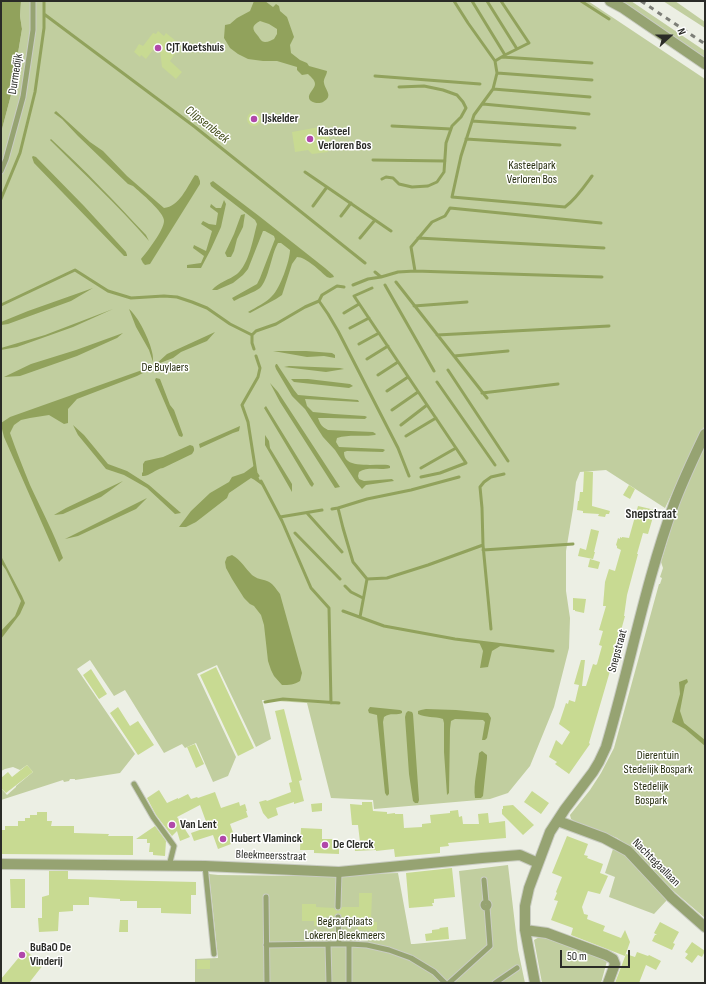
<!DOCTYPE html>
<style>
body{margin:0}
#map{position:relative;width:706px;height:984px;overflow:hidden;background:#ecefe4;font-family:"Sofia Sans Condensed",sans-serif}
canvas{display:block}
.frame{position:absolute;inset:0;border:2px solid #2a2b27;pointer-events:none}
.north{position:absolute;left:650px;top:16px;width:40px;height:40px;-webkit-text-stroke:3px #fff;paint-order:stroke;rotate:69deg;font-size:11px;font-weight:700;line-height:16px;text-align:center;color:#2a2b27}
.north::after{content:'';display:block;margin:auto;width:14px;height:18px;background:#2a2b27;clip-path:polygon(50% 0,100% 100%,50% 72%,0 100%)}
.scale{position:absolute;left:560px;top:950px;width:70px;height:18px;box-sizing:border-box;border:2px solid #2a2b27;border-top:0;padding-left:5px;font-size:12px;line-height:14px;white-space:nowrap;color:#2a2b27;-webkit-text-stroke:3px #fff;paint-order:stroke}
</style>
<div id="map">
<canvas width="706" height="984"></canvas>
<div class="frame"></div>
<div class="north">N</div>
<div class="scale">50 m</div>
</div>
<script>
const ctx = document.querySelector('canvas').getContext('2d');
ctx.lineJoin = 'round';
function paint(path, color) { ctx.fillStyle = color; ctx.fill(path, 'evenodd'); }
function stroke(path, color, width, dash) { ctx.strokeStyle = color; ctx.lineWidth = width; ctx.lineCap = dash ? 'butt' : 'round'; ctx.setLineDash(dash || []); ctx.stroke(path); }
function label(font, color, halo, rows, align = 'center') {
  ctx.font = font + ' "Sofia Sans Condensed",sans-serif'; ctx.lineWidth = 3; ctx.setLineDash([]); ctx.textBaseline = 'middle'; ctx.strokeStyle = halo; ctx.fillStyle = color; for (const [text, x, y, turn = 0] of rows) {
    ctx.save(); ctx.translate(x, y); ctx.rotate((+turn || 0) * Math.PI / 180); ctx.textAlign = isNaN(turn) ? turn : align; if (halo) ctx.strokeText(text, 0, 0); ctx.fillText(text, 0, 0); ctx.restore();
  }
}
const green = new Path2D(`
 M21,1h567l117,78v346l-40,83 -59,-38 -26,2 -4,10 -3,27 -7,42v40l4,27 -1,30 -15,59 -24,59 -22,27 -18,6 -116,10 -1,-9 -42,-2 -24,-95 -45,-3 9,39 -15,8 -39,-82 -20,9 39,83 -8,19 -15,6 -17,-39 -11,5 -3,-4 -18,9 -39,-63 -11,6 -24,-36 -13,9 58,85 -15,19 -45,7v-1h-5l-1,2 -5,1 -1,-2 -62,20v-12l6,7 9,-8v-1l17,-14 -6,-7 -7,5 -7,-3 -8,2 -4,2v-638l10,-38 11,-66 -2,-13z
 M616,1h15l74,50v7z
 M663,1h12l30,21v6z
 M705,443v475l-42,-36 -26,-30 -20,-14 -41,-16 -5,-3 -1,-4 20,-25 11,-17 13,-25 45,-164h1l2,-6 -2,-1 3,-9 -2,-6 15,-50z
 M613,849l11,5 43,46 -13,14 -45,-17 6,-20 -10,-4z
 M508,865l10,85 7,33h-330v-24l23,-1 -9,-84 9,1 84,1 96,-3 13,71h3l52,-5 -7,-68z
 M543,935l64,26 -6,22h-59l-8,-43z`);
const water = new Path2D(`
 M1,1h20l-1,15 2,13 -11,66 -10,38z
 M254,1h11l8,6 3,-3 3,2 1,5 7,6 7,20 -4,8 1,8 9,7 7,3 2,3 18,5c0,4 -4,8 -3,12 1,7 10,13 -1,19 -4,2 -13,1 -14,-4 -1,-5 6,-9 6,-14 0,-4 -4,-7 -7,-10l-6,1 -5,-5v-3l-20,-6h-14l-15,-2 -10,-5 -8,-6 -6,-10 1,-13 5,-1 7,-6 13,-7zM260,21l9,3 8,5v5l-3,5c-3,1 -5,3 -9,3 -3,0 -5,-3 -7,-6 -6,-7 -7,-10 2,-15z
 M56,111l34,31 13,9 24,25 37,32c15,-1 23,-21 31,-33l3,1 2,5v3l-50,80 -5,1 -2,-2 -2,-4c6,-7 23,-29 23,-38 1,-8 -24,-29 -31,-35l-5,-2 -50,-48 -16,-17 -8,-6z
 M51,139c33,30 64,63 95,96l3,6c-31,-36 -66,-68 -99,-101z
 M33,156l3,1 48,49 42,46 1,3v1h-3l-90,-93 -2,-6z
 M213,181l46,35 66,52 8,7 1,2 -4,1 -3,-1c-7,-6 -21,-20 -30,-20l-5,7 -10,31 -6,4 -26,14 -2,-1c8,-5 18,-9 24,-16 8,-7 18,-36 18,-46l-9,-7h-3c-7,12 -9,36 -18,45 -5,4 -19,9 -26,13l-2,-3 25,-14 3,-6 15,-39 -1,-3 -9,-5h-2l-15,38 -5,6 -10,8 -16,7h-5c7,-8 17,-10 25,-16 12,-10 16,-35 20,-50l-2,-4 -44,-34 -1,-3z
 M224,200l2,4 -5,23 -10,22 -10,19h-14v-3l14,-2 3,-7 -11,-8 1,-3 12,6 6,-20 -11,-7 2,-3 6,3 7,1 2,-12 -8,-6 1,-3 5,4h5z
 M245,214l-2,13 -6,12 -3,12 -3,6h-4l-2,-4 9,-19 7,-19z
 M93,288l-22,13 -63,23 -7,1v-3l27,-11z
 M113,309l-40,18 -56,20 -16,3v-2l44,-13z
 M129,309c9,7 21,32 23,43 1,3 1,7 1,10l-4,-12 -13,-23z
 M215,332l-8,9 -26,11 -8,6 -18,7 12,-11z
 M123,333l-6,5 -40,18 -57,20 -16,1 27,-13 45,-14z
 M273,351h33l26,2 3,2v3l-11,-2 -17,1z
 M276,364h1l17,26 4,5 60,5 1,2 -54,-3 2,7 6,6 21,2 31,2 2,1 -2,2 -36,-1h-11c2,6 4,9 10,12l45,2 3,2 -1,1c-13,2 -26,-1 -38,3l-1,4 3,5 44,2 2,1 -2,2 -36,-1 -3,1c0,4 1,7 4,9 8,6 30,3 40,4l2,1v2c-10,3 -21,-2 -31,4l-1,4 1,3 5,2 28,-2 2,2 -28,4 -4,4 -6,-7 -21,-32 -12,-13 -18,-28 -13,-13 -16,-27 -1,-3z
 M289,366l51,2 4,1 -18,3 -42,-5z
 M145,369h2v2l-10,5 -60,23 -9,10v14l-4,1 -15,-9 -19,3 -9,2 -7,5 -4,8c6,17 13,35 20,52 11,24 24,48 33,73l-4,4 -55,-125 -2,-8 -1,-6 9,-6z
 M156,378l4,1 10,26 4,5 9,25 -1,2 -3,-1 -24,-56z
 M291,379h17l42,5 3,2 -4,2 -55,-6z
 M270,383l8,9 62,95 -5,1 -55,-86z
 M266,406l48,78 -2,3 -2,-2 -46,-77z
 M73,425l11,10 24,29 19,7 22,14 32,28 -6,1 -28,-26 -23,-13 -18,-6 -28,-34z
 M240,426l-1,5 -6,2 -33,15 -1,-4z
 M265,435l4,6 1,7 22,36v8l-27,-47z
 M190,445l3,1c2,4 1,5 -1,8l-29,14c-8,1 -14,9 -21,8v-3l1,-1v-8l2,-3 18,-4z
 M255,465l1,8 7,13c-5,-3 -7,-6 -12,-8l-22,15 -2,5 -31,24 -10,5h-7l12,-16 19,-18 19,-11 3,-5 12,-4z
 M123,481l-22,16 -38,17 -9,1 12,-7z
 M147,498l-11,11 -58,27 -13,3z
 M232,555c9,5 13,13 20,20 5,4 9,4 15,6 6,2 9,8 13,13l22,79 -2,8c-6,4 -11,4 -18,4l-8,-9 -3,-6 -3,-9 -4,-36 -3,-10 -7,-9 -4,-2 -6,-6 -12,-19 -6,-11 -1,-6 2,-5z
 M1,556l21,40 3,7 -5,11 -19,25v-8l14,-15 6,-15 -15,-31 -5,-7z
 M479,642l23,3 -10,6 -4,16 -8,1 3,-17z
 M687,679l1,3 -3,3 -5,26 4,12 21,17v6l-20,-17 -13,-7 8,-28 -1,-12z
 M370,707l30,3 2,1v2c-7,3 -11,-1 -18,4l-1,5 6,69v3l-2,2 -2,-3 -8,-78 -8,-2 -1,-3z
 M426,709l30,1 32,3 3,5 -4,20 -2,2h-3l3,-18 -2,-2 -28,-1 -4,2 -1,8 -1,64 -2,2 -3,-43v-29l-1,-4c-9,-3 -17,-1 -25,-5v-3l3,-1z
 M408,711l4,1 1,2 6,86 -1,3h-3l-2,-2 -4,-27 -4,-57 1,-4z
 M482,751l5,4v3l-4,38 -2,2h-6c-2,-15 3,-30 4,-45z`);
const stream = new Path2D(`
 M44,1v13l12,9 139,104 170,136
 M454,1l14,22 27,38 2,12 -4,16 -19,26 -13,41 -9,41 113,10c11,-8 19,-20 27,-31
 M472,1l33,54 -10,6
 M487,1l30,48 -12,6
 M501,1l28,42 -12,6
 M581,1l28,18
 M502,57l90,6
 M497,73l95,7
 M375,76l105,8
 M493,89l97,8
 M483,104l106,10
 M472,121l103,7
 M392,126l59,3
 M466,139l94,6
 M373,160l72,1
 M305,172l86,59
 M382,179l4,-2 7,1 6,6 13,3 16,-1 9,-4 7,-10 2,-29 6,-17 9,-9 5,-9 -3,-6 -6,-7 -14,-5 -19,-4 -25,1
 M1,199l19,-46 15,-61 9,-64v-14
 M313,206l14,-19
 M341,216l10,-13
 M360,238l15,-18
 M418,238l186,10
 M415,271l187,6
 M375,272l6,5 17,-5 17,-1 -4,-24 21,-25 13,-6 5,-8 151,15
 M396,282l91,116
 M353,285l15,-6 13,-2
 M385,285l49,86
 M372,288l-18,8 112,167 -26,10 -19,4
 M319,301l9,13 10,17 60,117 11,28
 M1,305l74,-35 33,21 23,7 33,-2 13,1 15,5 15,6 23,16 22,11
 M414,306l53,-4
 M344,313l15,-9
 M350,328l19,-10
 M437,335l172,-9
 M359,344l20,-11
 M254,349l-2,-6v-8l4,-4 20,-7 29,-17 14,-6 3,-6 15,-9 7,1
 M256,356l4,12 -2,9 -16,28 6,17 8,51 2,3
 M454,356l54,-5
 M367,359l21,-13
 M448,370l60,91
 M378,375l20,-13
 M437,382l58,83
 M387,391l21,-14
 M482,393l76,-9
 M392,410l26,-18
 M401,425l26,-20
 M406,436l30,-18
 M421,468l35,-20
 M261,481l21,40 29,67 18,20 2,95
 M338,508l29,-9 44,-9 48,-13
 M332,509l6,-1 5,20 10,34 14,17 20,-1 41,-13 55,-20 8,84
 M307,513l35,39
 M280,517l42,-7
 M295,533l45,46
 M483,545l-1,-37 -2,-21 4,-5 7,-5 13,-3
 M483,550l90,-6
 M345,586l6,6 12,6
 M343,611l41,15 71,13 98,12
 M360,617l7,-38
 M265,702l18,-3 56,4`);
const building = new Path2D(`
 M158,31l6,5 2,-3 10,8 -2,3 5,4 -9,13 12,11 -6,7 -14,-12 -3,-25 -13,17 -5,-4 -1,2 -6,-5 5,-8 4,2 10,-13 3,1z
 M247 119a7 7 0 1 1 14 0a7 7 0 1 1-14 0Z
 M325,126v4l2,-1 4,16 -4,4 1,3 -16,2 -4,-4 -13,2 -3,-20z
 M584,471l9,1 -1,34 18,5 -1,3h-3l-1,3 -7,-1 1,-2 -16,-1v-2l-6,-1 1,-9h1l1,-9h3z
 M629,485l6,4 -5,10 -7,-4z
 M638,506l17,4 -7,24 -5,-1 -6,21h1l-11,41 -3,21h1l-11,40h-2l-4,15h2l-21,72 1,1 -21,30 -14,-10 2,-2 -8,-5 7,-17 6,5 8,-13 -11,-8 7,-21 2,1 1,-4 6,2 4,-17 -5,-1 7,-24h4l-3,26h4l7,-22 3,1 1,-1 5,-18 -3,-1 4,-14 -4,-1 7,-24h-3l2,-24 4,-13 6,2 6,-21 -4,-2v-2l-1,-1 2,-7 2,1v-2l2,1v-1l7,1z
 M591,529l8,2 -5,21h1l-2,7 -15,-3 2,-8 6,2z
 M590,559l10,3 -2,7 -10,-2z
 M573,598l13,1 -2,14 -9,-2v-1h-2z
 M216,667l38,81 -16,8 -38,-81z
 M91,669l16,25 -8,5 -16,-24z
 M118,707l12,19 8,-5 16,24 -16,10 -28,-42z
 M284,709l18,71 -3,1 5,20 -10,3v-2l-18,6 2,7 -10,4 -5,-6 -4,-11 7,-2 1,1 24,-9 -2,-9 3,-1 -17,-71z
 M195,744l9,20 -8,4 -9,-21z
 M27,765l6,7 -27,21 -5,-5v-10l7,-6 4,5z
 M159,790l8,13 11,-5v1l10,-5 3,5 6,-2 1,1 17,-6 6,16 18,-6 1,4 5,-2 2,7h-1l2,6 -18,7 5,14 -5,2 1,4 -13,5 -5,-14 -19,6 -3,-8 17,-6 -8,-22 -23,12 13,20 -10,4 -3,-10 -5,5 -16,-21 -9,-17z
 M532,791l17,12 -8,11 -17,-12z
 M362,802h10l1,9 14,1v2l8,-1v1h8l1,14 18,-1v-3l9,-1 -1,-8 20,-2v-2l8,-1 1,7 3,-1 1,8h16l-1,-10 10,-1 1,10 16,-2 1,17 -58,5 1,3 -9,1v6l-45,4 -1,-8 -18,2v-1l-21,1 -1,-8 6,-1 -2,-17h-6l-2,-21 12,1z
 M322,803v8l-10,1 -1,-8z
 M513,805l21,20 -11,10 -21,-21v-5h1v-3z
 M37,812h10v9h5l-1,5h23v7l35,1 -1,2h25v19l-132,-1v-24h4v-4h13v-5h7v-3h5v-3h7z
 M155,826l11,15 -1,15 -12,-1v-3h-4l1,-9h-3v-4h-11z
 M301,828l21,1v10h17v15l-25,-1v-3h-14z
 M567,836l21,8 -4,11 4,1 -1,2 16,6 -3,9 8,3 -8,18 -12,-3 -6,16 2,7 4,1 -1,4 18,7 -2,5 18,7 4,-8 5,12 -5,14 -54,-21 2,-7 -22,-8 7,-19 -4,-1 3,-7 -1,-1 6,-15 -10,-4z
 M452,868l3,29 -21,2v4h-2l1,3 -24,2 -3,-35z
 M49,871h19v8l128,3v13h-5v19l-30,-1v-5h-24v-7h-17v-2l-31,-2v8h-16v6l-14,1 -1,19 -19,1 -1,-14h4v-21l7,-2z
 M10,879h15v29h-14z
 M359,893h13l-1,29h6v9l-19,-1v-13h-16l-1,-2 -3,-2 -2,1 -2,3 -8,-1v10h-12v-5h-12v-17h14v3l18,1 2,2 2,1 2,-1 2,-3h17z
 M120,920h8v12h-9z
 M660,922l19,10 -6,11 2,1 -3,6 -20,-9 3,-6h2l-3,-2z
 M448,927l1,12 -23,2 -1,-7 7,-1v-3l8,-1 -1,-1z
 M692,942l13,9 -3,6 -4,-2 -6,8 -7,-5 3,-4 -3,-2z
 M25,950l18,15 -14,18h-28v-4z
 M637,952l11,4 1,-1 12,6 -5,9 -10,-5 -7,18h-24l11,-29 9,3z
 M197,960h13v9h-13z`);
const lane = new Path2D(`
 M1,171l5,-12 17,-62 10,-67v-29
 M134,784l19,33 21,29 -5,20
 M205,866l9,88
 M484,880l2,22
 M266,897l1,86
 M483 905a3 3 0 1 1 6 0a3 3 0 1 1-6 0Z
 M338,907l1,-35
 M338,917l1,27
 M349,944l18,1 22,5 22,8 23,14 11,11
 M266,945l62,-1
 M329,983l-1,-39h21v39
 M449,983l41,-37 -3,-39
 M495,983l22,-15`);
const street = new Path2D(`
 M610,1l13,7 82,56
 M558,821l46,17 24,13 43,46 34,30
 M1,864l204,2 134,6 143,-14 38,-3 18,8
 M525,930l22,3 59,22 7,4 2,5 -7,19
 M535,983l-10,-53v-24l4,-18 21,-56 15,-23 28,-37 6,-10 7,-15c24,-81 39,-164 68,-243 9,-24 20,-47 31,-70`);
const rail = new Path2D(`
 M641,1l64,43`);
const markers = [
 [158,48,4,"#b148aa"],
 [254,119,4,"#b148aa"],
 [310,139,4,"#b148aa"],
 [172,825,4,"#b148aa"],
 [223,839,4,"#b148aa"],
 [325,845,4,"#b148aa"],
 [22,955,4,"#b148aa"]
];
const poiNames = [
 ["CJT Koetshuis",166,48],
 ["IJskelder",262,119],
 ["Kasteel",318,132],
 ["Verloren Bos",318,146],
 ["Van Lent",180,825],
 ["Hubert Vlaminck",231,839],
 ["De Clerck",333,845],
 ["BuBaO De",30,948],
 ["Vinderij",30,962]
];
const streetNames = [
 ["Durmedijk",16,74,-81],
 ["Snepstraat",618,651,-75],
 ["Bleekmeersstraat",271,856,2],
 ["Nachtegaallaan",656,863,45]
];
const parkNames = [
 ["Kasteelpark",532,166],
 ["Verloren Bos",532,180],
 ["De Buylaers",165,368],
 ["Dierentuin",658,756],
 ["Stedelijk Bospark",658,770],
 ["Stedelijk",651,787],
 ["Bospark",651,801],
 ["Begraafplaats",345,922],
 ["Lokeren Bleekmeers",345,936]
];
const waterNames = [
 ["Clipsenbeek",207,125,38]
];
const neighbourhoodNames = [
 ["Snepstraat",651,515]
];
paint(green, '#c1ce9f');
paint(water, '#91a25c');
stroke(stream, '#91a25c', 3);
paint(building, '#c8da92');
stroke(lane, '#c9ccc2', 7);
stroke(street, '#c9ccc2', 12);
stroke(lane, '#96a372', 5);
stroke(street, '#96a372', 10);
stroke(rail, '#7c7e77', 3, [5, 5]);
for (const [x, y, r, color] of markers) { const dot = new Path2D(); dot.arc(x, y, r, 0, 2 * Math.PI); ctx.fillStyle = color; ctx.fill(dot); stroke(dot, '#fff', 1.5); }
label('bold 12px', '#2a2b27', '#fff', poiNames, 'left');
label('12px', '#2a2b27', '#fff', streetNames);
label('12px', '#272e0f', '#fff', parkNames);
label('italic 13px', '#3c4712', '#fff', waterNames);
label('bold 13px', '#2a2b27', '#fff', neighbourhoodNames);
</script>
